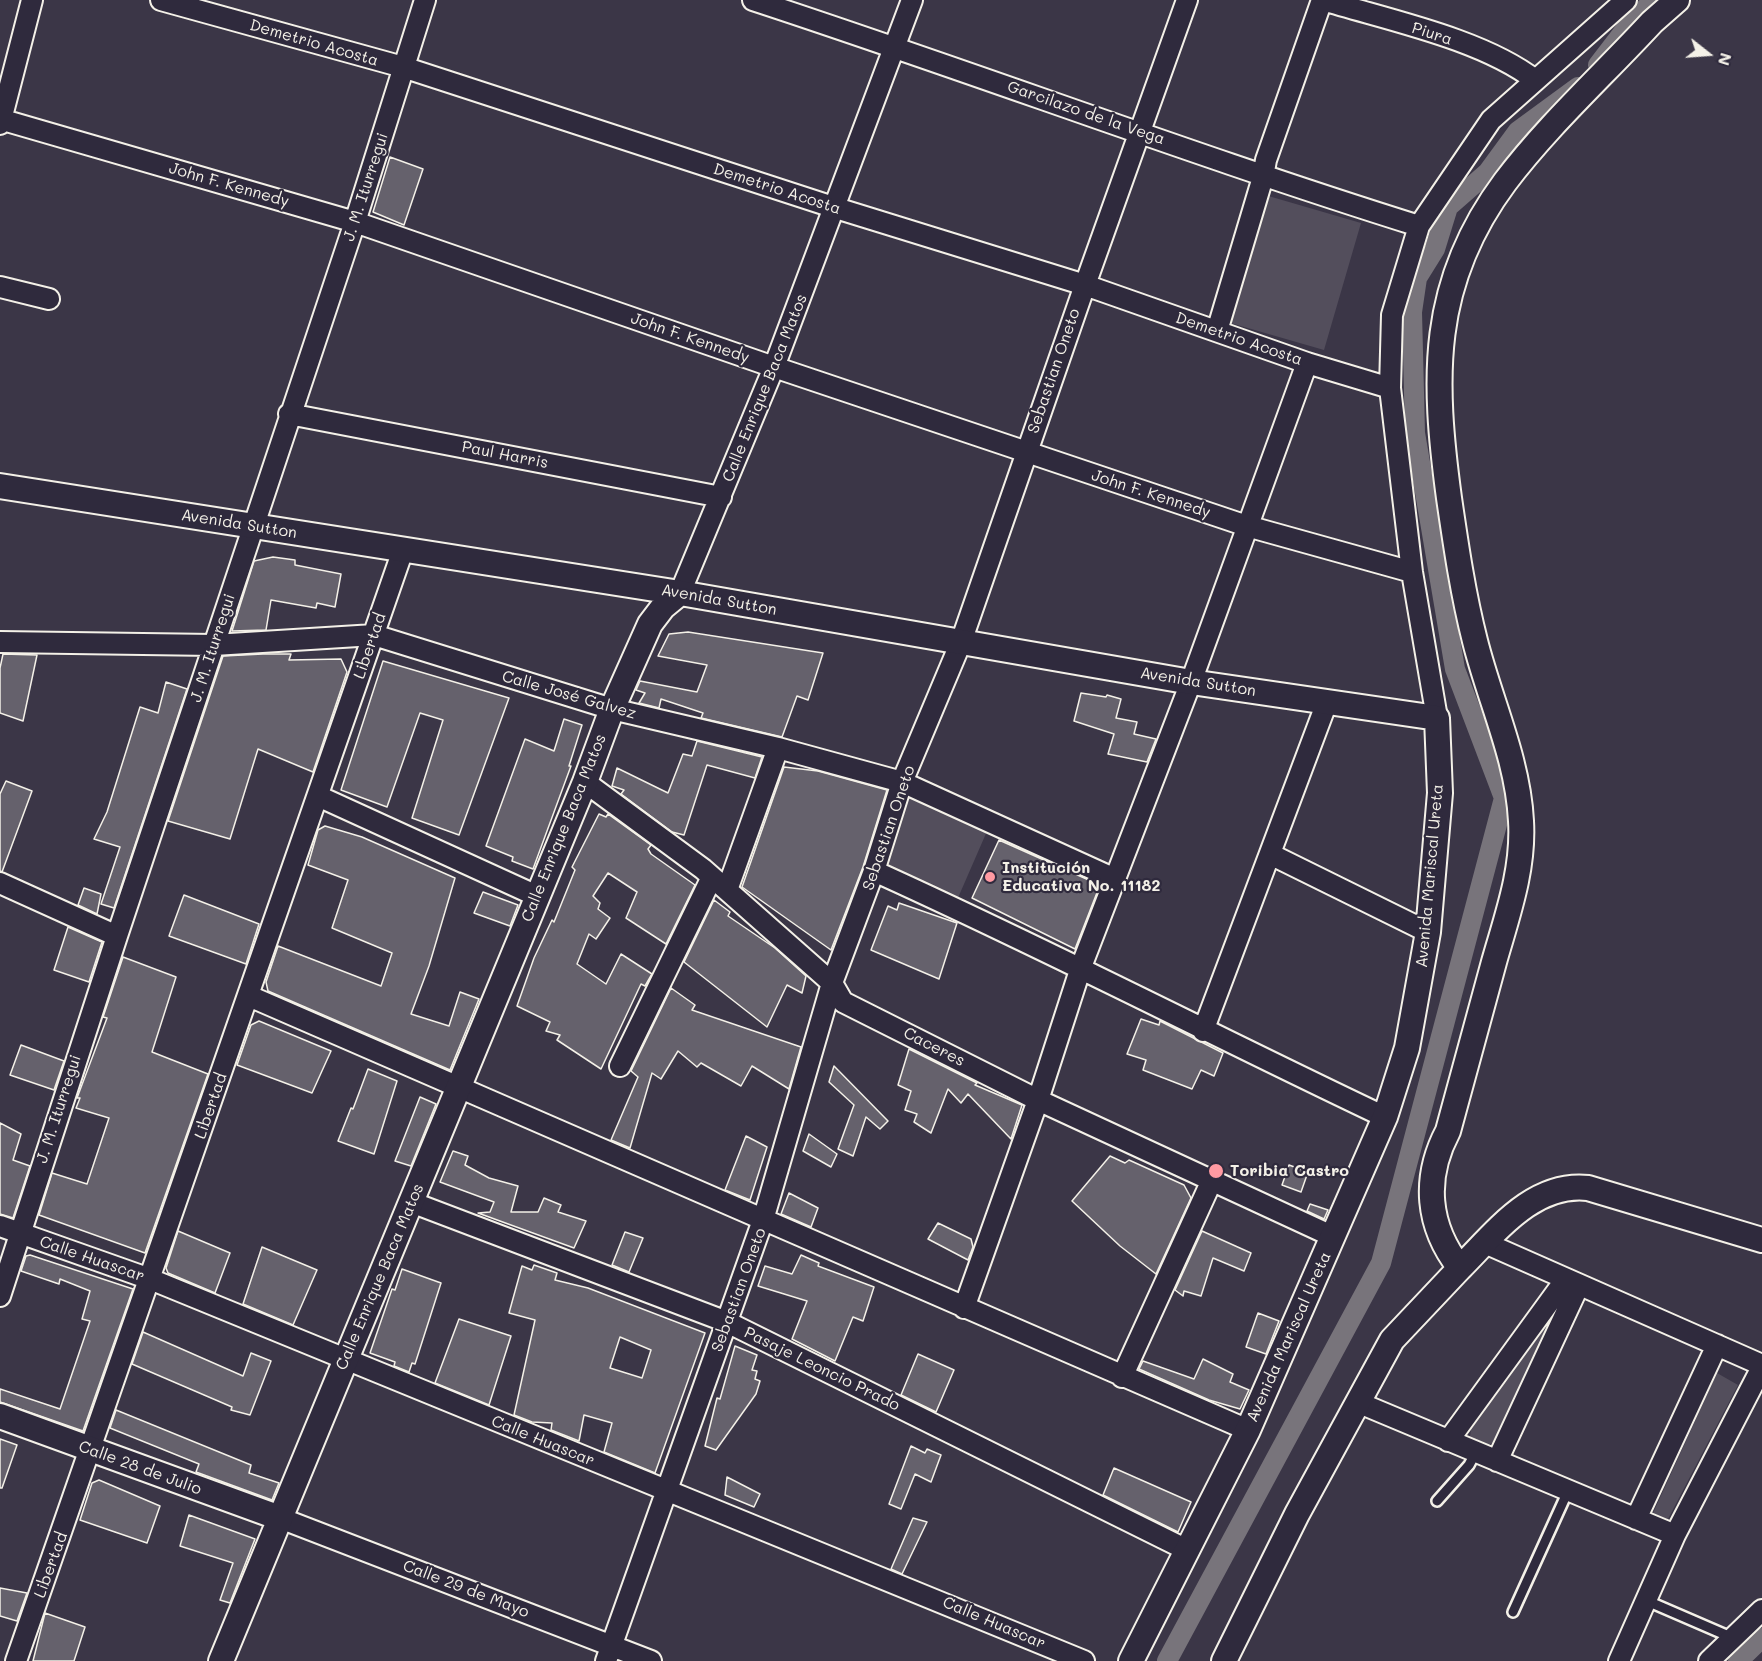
<!DOCTYPE html>
<meta charset="utf-8">
<style>
body{margin:0}
#map{position:relative;width:1762px;height:1661px;overflow:hidden;background:#3b3647;font-family:Mali,sans-serif}
canvas{display:block}
.north{position:absolute;left:1678px;top:24px;width:60px;height:60px;-webkit-text-stroke:4px #2f2a3d;paint-order:stroke;rotate:107deg;font-size:16px;font-weight:700;line-height:24px;text-align:center;color:#f4f1e8}
.north::after{content:'';display:block;margin:auto;width:21px;height:27px;background:#f4f1e8;clip-path:polygon(50% 0,100% 100%,50% 72%,0 100%)}
</style>
<div id="map">
<canvas width="1762" height="1661"></canvas>
<div class="north">N</div>
</div>
<script>
const ctx = document.querySelector('canvas').getContext('2d');
ctx.lineJoin = 'round';
function paint(path, color) { ctx.fillStyle = color; ctx.fill(path, 'evenodd'); }
function stroke(path, color, width, dash) { ctx.strokeStyle = color; ctx.lineWidth = width; ctx.lineCap = dash ? 'butt' : 'round'; ctx.setLineDash(dash || []); ctx.stroke(path); }
function label(font, color, halo, rows, align = 'center') {
  ctx.font = font + ' Mali,sans-serif'; ctx.lineWidth = 4.5; ctx.setLineDash([]); ctx.textBaseline = 'middle'; ctx.strokeStyle = halo; ctx.fillStyle = color; for (const [text, x, y, turn = 0] of rows) {
    ctx.save(); ctx.translate(x, y); ctx.rotate((+turn || 0) * Math.PI / 180); ctx.textAlign = isNaN(turn) ? turn : align; if (halo) ctx.strokeText(text, 0, 0); ctx.fillText(text, 0, 0); ctx.restore();
  }
}
const green = new Path2D(`
 M1265,195l96,28 -37,127 -97,-28z
 M902,782l89,40 -37,85 -80,-36z
 M1552,1311l2,1 -58,130 -9,3 -17,-7 1,-10z
 M1717,1373l21,12 -70,134 -15,-6z`);
const canal = new Path2D(`
 M1598,65l33,-43 23,-22
 M1167,1661l214,-398 123,-465 -49,-129 -40,-236 -3,-121 5,-34 18,-29 13,-42 40,-35 30,-41 60,-44
 M1738,1661l24,-23`);
const building = new Path2D(`
 M390,157l33,12 -19,56 -31,-13z
 M273,557l22,3v5l46,9 -6,33 -18,-4 -1,5 -45,-8 -5,30 -34,1 22,-70z
 M688,632l135,21 -15,47 -11,-4 -15,41 -81,-19 2,-5 -42,-14 -2,9 -20,-5 6,-10 -9,-3 4,-9 57,11 10,-27 -49,-9 11,-22z
 M3,654l34,1 -14,66 -23,-8v-45z
 M263,654h28l-2,6 52,-1 6,13 -34,100 -55,-23 -28,90 -62,-18 55,-165z
 M383,661l126,37 -50,137 -47,-17 31,-98 -23,-7 -33,94 -46,-17z
 M166,682l21,7 -73,219 -13,-4 19,-57 -26,-8 13,-27 33,-105 18,6z
 M1081,693l25,4 1,-2 14,4 -5,19 21,4 -3,12 22,5 -9,23 -39,-8 6,-20 -40,-13z
 M564,719l18,6 -13,41h2l-38,103 -21,-8 1,-4 -27,-11 39,-107 29,12z
 M697,741l65,16 -7,21 -48,-13 -23,70 -12,-3 -51,-38 3,-4 -12,-4 5,-18 51,25 15,-39 9,2z
 M784,767l34,4 69,19 -24,77 -32,83 -89,-63z
 M6,781l26,10 -30,81 -2,-1v-77z
 M599,814l7,3 2,-3 43,31 -3,4 3,5 44,31 -29,59 -40,-26 11,-26 -29,-19 -15,23 7,7 -2,6 12,9 -14,21 -7,-5 -12,30 29,20 15,-30 31,20 -7,12 -4,-2 -40,85 -44,-29 3,-5 -14,-4 4,-9 -33,-16 17,-48 18,-38 2,2 21,-52 -3,-3z
 M325,826l37,11 93,41 -26,88 -18,48 38,12 11,-34 19,7 -29,71 -182,-79 -2,-9 12,-36 103,40 11,-33 -60,-25 16,-48 -40,-15 10,-35z
 M999,840l101,45 -25,64 -103,-51z
 M84,888l17,6 -4,20 -19,-9z
 M483,892l35,13 -8,21 -36,-13z
 M184,895l75,29 -13,40 -77,-28z
 M714,900l16,12 -2,4 47,32 31,28 -4,17 -15,-8 -20,42 -83,-65z
 M899,903l58,20 -18,56 -68,-29 17,-44 9,4z
 M68,927l34,15 -13,40 -35,-12z
 M123,957l53,20 -24,75 56,22 -63,179 -106,-38 13,-42 35,11 22,-66 -33,-10 4,-10h-3l30,-80 -4,-1z
 M671,988l24,17 -3,5 109,37 -12,42 -37,-23 -11,20 -40,-23 -4,4 -19,-16 -17,28 -9,-6 -22,75 -19,-8 27,-63 -7,-6z
 M1141,1019l18,6 1,-4 63,32 -9,23 -13,-6 -9,19 -49,-19 3,-10 -19,-6z
 M259,1021l72,30 -19,42 -75,-28 14,-40z
 M21,1045l43,16 -10,29 -44,-15z
 M909,1049l68,34 -2,2 47,20 -11,34 -43,-45 -7,9 -13,-14 -17,44 -17,-11 3,-8 -12,-4 6,-19 -13,-6z
 M834,1066l54,55 -8,8 -14,-12 -13,39 -15,-7 16,-44 -25,-23z
 M368,1069l29,12 -23,73 -36,-13 13,-33 2,1z
 M420,1097l16,7 -25,62 -16,-5z
 M0,1123l21,11 -8,26 17,6 -17,52 -13,-4z
 M809,1134l28,20 -6,13 -28,-16z
 M746,1136l21,11 -17,53 -25,-10z
 M453,1151l15,5 -3,9 24,13 29,8 -7,26h27l6,-14 17,7 -3,7 28,9 -12,27 -96,-35 12,-1 4,-10 -54,-20z
 M1110,1156l15,7 4,-3 55,25 7,13 -35,76 -36,-28 -48,-45z
 M1289,1165l19,7 -7,20 -19,-7z
 M789,1193l29,15 -7,19 -30,-13z
 M1310,1204l18,6 -4,9 -17,-8z
 M938,1223l33,16 2,8 -5,13 -40,-21z
 M178,1231l52,22 -15,40 -47,-20 -2,-5z
 M1202,1231l49,22 -7,18 -31,-13 -12,38 -17,-5 -1,5 -8,-6z
 M625,1232l18,6 -14,34 -17,-7z
 M262,1247l55,23 -24,55 -50,-21z
 M30,1255l103,34 -50,142 -83,-29v-13l60,20 30,-88 -8,-2 8,-28 -30,-12 -1,5 -38,-13 5,-15z
 M801,1255l18,8 -1,3 56,21 -11,34 -10,-4 -18,44 -43,-22 15,-38 -49,-15 7,-20 27,8z
 M534,1265l23,8 -2,7 33,8 117,45 -50,140 -51,-21 8,-29 -28,-8 -5,26 -28,-11 1,-7 -20,-1 -18,-7 21,-95 -26,-7 13,-47 10,4zM620,1337l31,13 -9,28 -32,-10z
 M402,1269l39,14 -26,81 -3,-1 -3,9 -15,-6 1,-4 -25,-9 22,-64 3,1z
 M1258,1313l21,8 -13,33 -20,-7z
 M459,1319l52,17 -22,69 -54,-22z
 M143,1332l100,44 8,-23 20,8 -21,54 -19,-5 1,-3 -100,-43z
 M735,1346l22,9 -5,15 5,1 -2,8 5,2 -4,13 -40,56 -11,-4 12,-48 3,1z
 M918,1354l36,16 -18,42 -35,-17z
 M1203,1359l30,15 -3,8 19,8 -9,19 -31,-9 -70,-31 4,-8 51,18z
 M116,1410l135,55 -2,8 30,10 -7,17 -76,-28 3,-8 -89,-36z
 M0,1439l17,6 -15,43h-2z
 M911,1446l14,7 2,-4 14,6 -10,27 -16,-8 -14,35 -12,-5z
 M1114,1468l77,34 -13,30 -75,-37z
 M727,1477l33,17 -6,13 -29,-12z
 M99,1480l61,26 -13,37 -67,-23 12,-37z
 M189,1515l66,24 -25,64 -10,-3 13,-37 -53,-17z
 M913,1518l14,4 -25,52 -11,-5z
 M0,1588l27,5 -10,28 -17,-5z
 M45,1613l40,14 -11,34h-41z`);
const service = new Path2D(`
 M1437,1501l32,-36 7,-13
 M1645,1600l88,38
 M1513,1612l55,-121`);
const minor = new Path2D(`
 M161,0l242,67 433,141 249,77 222,78 83,25
 M753,0c223,73 442,156 666,226
 M1323,0c65,20 159,39 212,80
 M0,119l355,103 419,145 473,159 165,46
 M0,124l32,-124
 M0,287l49,12
 M1217,331l46,-154 3,-17 56,-160
 M289,414l432,83
 M680,593l94,-226 138,-367
 M0,642l214,3 160,-10 238,74 166,39 124,34 213,97
 M1437,718l-25,-146 -22,-184 2,-73 27,-89 72,-106 135,-120
 M585,782l118,87 129,114 11,19 195,98 296,137
 M318,796l219,100
 M1270,854l158,78
 M874,871c173,78 340,165 511,246
 M0,883l117,53
 M727,890l51,-142
 M249,996l999,434
 M1203,1031l124,-329
 M620,1066l92,-189
 M411,1202l316,120 460,228
 M0,1226l150,53 934,382
 M1485,1243l277,122
 M0,1296l117,-360 238,-714 70,-222
 M964,1308l74,-208 43,-133 110,-285 116,-319
 M1122,1377l91,-199
 M1357,1402l318,133
 M1448,1441l118,-162
 M1497,1461l82,-176
 M280,1518l371,143
 M1636,1519l81,-174
 M16,1661l387,-1111
 M606,1661l157,-441 69,-237 42,-112 28,-89 59,-140 124,-357 102,-285
 M1619,1661l56,-126 87,-168
 M1709,1661l53,-51`);
const tertiary = new Path2D(`
 M0,486l680,107 511,89 246,36 3,75 -12,139 -21,116 -22,69 -137,313 -117,231
 M1460,1268c36,-36 73,-86 128,-80l174,52
 M0,1416l280,102
 M221,1661l364,-879 27,-73 38,-85 13,-17 17,-14
 M1224,1661l73,-147 95,-174 68,-72c-33,-42 -37,-90 -12,-137 15,-56 31,-112 46,-169 13,-46 30,-92 27,-141 -3,-62 -31,-120 -46,-180 -12,-47 -19,-95 -26,-143 -16,-119 -20,-214 56,-316 42,-56 99,-108 147,-160l25,-22`);
const markers = [
 [990,877,6,"#ff9aa2"],
 [1216,1171,8,"#ff9aa2"]
];
const streetNames = [
 ["Piura",1432,34,18],
 ["Demetrio Acosta",314,43,16],
 ["Garcilazo de la Vega",1086,113,19],
 ["John F. Kennedy",229,185,16],
 ["J. M. Iturregui",366,187,-72],
 ["Demetrio Acosta",777,189,18],
 ["John F. Kennedy",690,338,19],
 ["Demetrio Acosta",1239,339,19],
 ["Sebastian Oneto",1054,371,-71],
 ["Calle Enrique Baca Matos",765,388,-68],
 ["Paul Harris",505,455,11],
 ["John F. Kennedy",1151,494,18],
 ["Avenida Sutton",239,524,9],
 ["Avenida Sutton",719,600,10],
 ["Libertad",370,646,-71],
 ["J. M. Iturregui",213,648,-72],
 ["Avenida Sutton",1198,682,9],
 ["Calle José Galvez",569,695,16],
 ["Calle Enrique Baca Matos",564,828,-68],
 ["Sebastian Oneto",889,828,-71],
 ["Avenida Mariscal Ureta",1430,876,-85],
 ["Caceres",934,1047,27],
 ["Libertad",211,1106,-71],
 ["J. M. Iturregui",59,1109,-72],
 ["Calle Huascar",92,1259,19],
 ["Calle Enrique Baca Matos",380,1277,-67],
 ["Sebastian Oneto",739,1290,-70],
 ["Avenida Mariscal Ureta",1289,1337,-66],
 ["Pasaje Leoncio Prado",822,1369,26],
 ["Calle Huascar",543,1441,22],
 ["Calle 28 de Julio",140,1468,20],
 ["Libertad",51,1565,-70],
 ["Calle 29 de Mayo",466,1589,21],
 ["Calle Huascar",994,1623,23]
];
const poiNames = [
 ["Institución",1002,868],
 ["Educativa No. 11182",1002,886],
 ["Toribia Castro",1230,1171]
];
paint(green, '#534e5c');
stroke(canal, '#78747b', 20);
paint(building, '#65616c');
stroke(building, '#f4f1e8', 1.5);
stroke(service, '#f4f1e8', 14);
stroke(minor, '#f4f1e8', 24);
stroke(tertiary, '#f4f1e8', 28);
stroke(service, '#2f2a3d', 9);
stroke(minor, '#2f2a3d', 20);
stroke(tertiary, '#2f2a3d', 24);
for (const [x, y, r, color] of markers) { const dot = new Path2D(); dot.arc(x, y, r, 0, 2 * Math.PI); ctx.fillStyle = color; ctx.fill(dot); stroke(dot, '#2f2a3d', 2); }
label('16px', '#f4f1e8', '#2f2a3d', streetNames);
label('bold 16px', '#f4f1e8', '#2f2a3d', poiNames, 'left');
</script>
